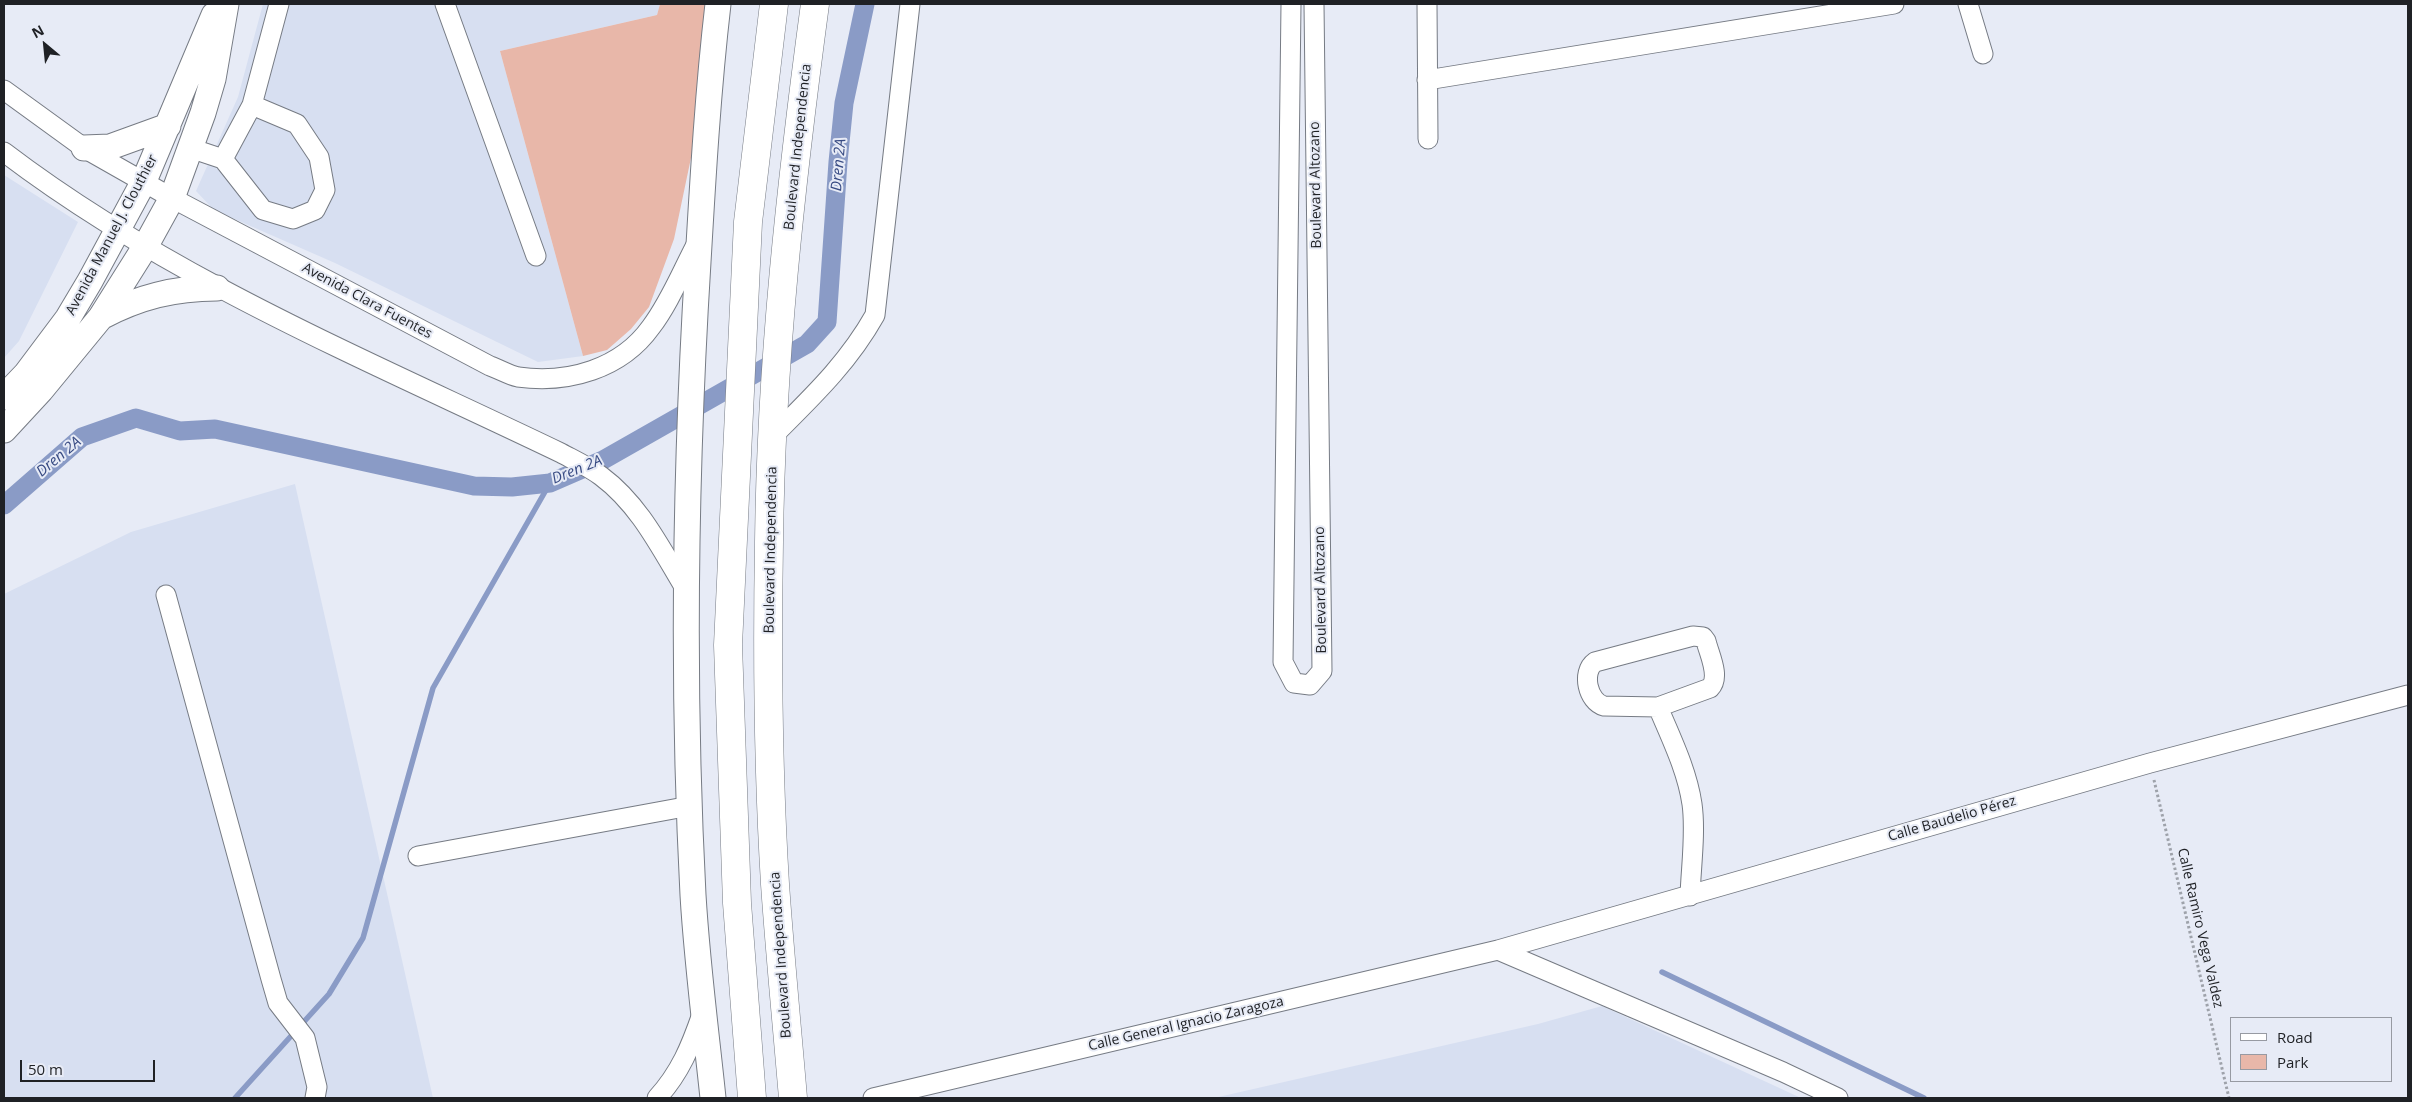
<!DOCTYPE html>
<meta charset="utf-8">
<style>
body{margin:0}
#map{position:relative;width:2412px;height:1102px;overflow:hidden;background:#e7ebf6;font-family:"Open Sans",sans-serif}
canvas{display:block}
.frame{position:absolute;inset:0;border:5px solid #1f2125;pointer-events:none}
.legend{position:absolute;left:2230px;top:1017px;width:162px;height:65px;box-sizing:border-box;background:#e7ebf6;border:1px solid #979aa2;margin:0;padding:6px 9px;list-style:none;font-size:15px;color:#1f2125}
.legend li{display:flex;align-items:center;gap:10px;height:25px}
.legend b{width:25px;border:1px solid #979aa2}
.north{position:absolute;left:20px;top:20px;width:50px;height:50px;-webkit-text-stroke:4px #e7ebf6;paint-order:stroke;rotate:332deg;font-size:14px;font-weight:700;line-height:20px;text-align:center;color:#1f2125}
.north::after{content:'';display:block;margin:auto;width:18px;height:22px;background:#1f2125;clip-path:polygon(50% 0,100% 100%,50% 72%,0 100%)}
.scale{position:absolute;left:20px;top:1060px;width:135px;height:22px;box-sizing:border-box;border:2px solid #1f2125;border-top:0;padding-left:6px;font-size:15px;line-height:18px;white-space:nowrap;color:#1f2125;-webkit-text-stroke:4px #e7ebf6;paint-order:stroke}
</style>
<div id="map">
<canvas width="2412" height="1102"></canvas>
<div class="frame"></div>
<ul class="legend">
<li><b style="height:6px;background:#fff"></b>Road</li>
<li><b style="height:14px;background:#e8b7a9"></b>Park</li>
</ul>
<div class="north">N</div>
<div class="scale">50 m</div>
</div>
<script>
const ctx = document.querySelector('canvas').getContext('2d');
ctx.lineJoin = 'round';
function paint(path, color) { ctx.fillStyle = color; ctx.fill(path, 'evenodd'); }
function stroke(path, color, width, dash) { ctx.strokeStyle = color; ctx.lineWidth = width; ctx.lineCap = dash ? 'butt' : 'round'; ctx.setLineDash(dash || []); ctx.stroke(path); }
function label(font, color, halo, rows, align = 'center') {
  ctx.font = font + ' "Open Sans",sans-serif'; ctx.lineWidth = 4; ctx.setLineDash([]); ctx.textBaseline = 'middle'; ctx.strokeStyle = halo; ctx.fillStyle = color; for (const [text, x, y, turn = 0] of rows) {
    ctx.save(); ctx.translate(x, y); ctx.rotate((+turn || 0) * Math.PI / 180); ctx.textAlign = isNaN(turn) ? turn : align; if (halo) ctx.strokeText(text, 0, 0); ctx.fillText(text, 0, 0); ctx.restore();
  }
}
const built = new Path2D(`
 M263,4h397l-3,11 -157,36 83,305 -45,6 -203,-99 -121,-53 -18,-19 42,-94z
 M4,175l74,47 -59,119 -15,17z
 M295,484l138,614h-429v-504l127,-62z
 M1602,1006l199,92h-587l324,-74z`);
const green = new Path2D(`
 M660,4h52l-20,149 -18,86 -25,68 -18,22 -24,21 -24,6 -83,-305 157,-36z`);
const stream = new Path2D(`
 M1662,972l262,126
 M235,1098l94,-104 34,-56 70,-250 117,-205`);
const canal = new Path2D(`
 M4,505l78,-68 54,-19 44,13 35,-2 259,57 38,1 38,-4 53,-23 204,-116 20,-22 11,-160 6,-59 21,-99`);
const path = new Path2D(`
 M2154,780l75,318`);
const minor = new Path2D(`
 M445,4l91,252
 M1291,4l-8,658 11,21 16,2 12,-14 -8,-667
 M1427,4l1,135
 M1968,4l15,50
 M1427,80l467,-76
 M4,90l80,58 88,50 318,168c9,3 19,9 28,11 50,7 103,-8 133,-50 19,-25 31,-56 46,-84
 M190,148l33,11 29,-54 27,-101
 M4,152c168,128 368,210 557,301 13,7 28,14 40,23 39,29 60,73 85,114
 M223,159l40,51 30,9 22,-9 10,-20 -6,-33 -22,-33 -45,-19
 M774,435c39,-39 74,-72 101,-120l35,-311
 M166,595l105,384 7,24 27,35 12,49 -2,11
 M1658,707l-54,-1c-16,-4 -23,-34 -9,-44l98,-26 10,1 3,4c3,13 15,36 4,47l-52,19c13,31 29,63 34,97 4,28 -1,63 -2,92
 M418,856l272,-50
 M1498,950l285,122 55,26
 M657,1098c23,-25 34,-52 45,-84
 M873,1098l625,-148 652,-187 258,-68`);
const major = new Path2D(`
 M84,148l26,-1 58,-21
 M101,317c38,-20 73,-29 116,-29
 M4,397l22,-23 42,-56 22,-37 54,-100 70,-166
 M4,430l37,-40 60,-73 44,-70 27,-49 31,-85 10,-34 13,-75
 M713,1098c-7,-67 -16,-135 -20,-203 -11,-211 -8,-422 5,-633 5,-86 10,-172 20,-258`);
const highway = new Path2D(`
 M752,1098l-15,-195 -9,-258 20,-423 26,-218
 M793,1098c-6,-71 -13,-143 -18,-214 -7,-114 -8,-228 -6,-342 2,-180 22,-360 46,-538`);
const streetNames = [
 ["Boulevard Independencia",798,147,-84],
 ["Boulevard Altozano",1316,185,-91],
 ["Avenida Manuel J. Clouthier",112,235,-62],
 ["Avenida Clara Fuentes",367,301,28],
 ["Boulevard Independencia",771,550,-89],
 ["Boulevard Altozano",1321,590,-91],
 ["Calle Baudelio Pérez",1952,819,-16],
 ["Calle Ramiro Vega Valdez",2200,928,77],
 ["Boulevard Independencia",781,955,-94],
 ["Calle General Ignacio Zaragoza",1186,1024,-13]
];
const waterNames = [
 ["Dren 2A",839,165,-85],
 ["Dren 2A",59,457,-40],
 ["Dren 2A",577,470,-22]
];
paint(built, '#d7dff1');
paint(green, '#e8b7a9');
stroke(stream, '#8a9bc6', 5.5);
stroke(canal, '#8a9bc6', 19);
stroke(minor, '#767b84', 21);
stroke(major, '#767b84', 27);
stroke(highway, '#767b84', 29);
stroke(path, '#9ea2aa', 3, [2.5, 2.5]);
stroke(minor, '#fff', 19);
stroke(major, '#fff', 25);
stroke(highway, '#fff', 28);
label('14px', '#1f2125', '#e7ebf6', streetNames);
label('italic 15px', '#384b83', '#e7ebf6', waterNames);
</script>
